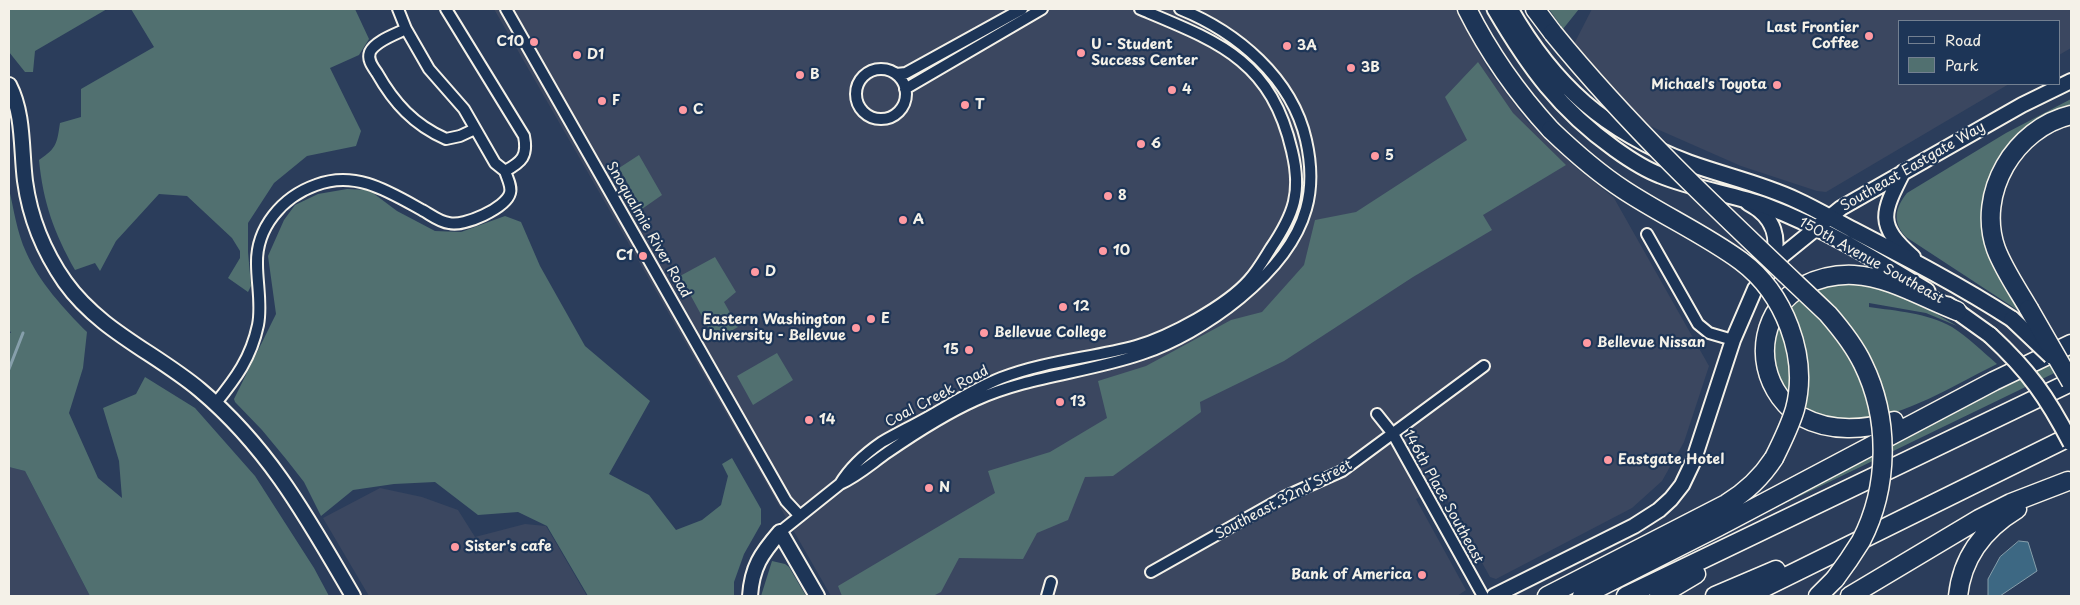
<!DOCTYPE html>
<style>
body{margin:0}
#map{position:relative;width:2080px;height:605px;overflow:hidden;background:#2b3d5b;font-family:"Playpen Sans",sans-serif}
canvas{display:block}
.frame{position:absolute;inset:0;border:10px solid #f4f1e8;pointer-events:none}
.legend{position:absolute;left:1898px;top:20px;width:162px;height:65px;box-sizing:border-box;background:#1d3557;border:1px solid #738091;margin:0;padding:6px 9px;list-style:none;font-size:15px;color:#f4f1e8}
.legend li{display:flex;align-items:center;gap:10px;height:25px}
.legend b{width:25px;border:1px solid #738091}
</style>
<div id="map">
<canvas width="2080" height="605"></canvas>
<div class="frame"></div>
<ul class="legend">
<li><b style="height:6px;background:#1d3557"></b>Road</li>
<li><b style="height:14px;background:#517070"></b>Park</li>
</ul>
</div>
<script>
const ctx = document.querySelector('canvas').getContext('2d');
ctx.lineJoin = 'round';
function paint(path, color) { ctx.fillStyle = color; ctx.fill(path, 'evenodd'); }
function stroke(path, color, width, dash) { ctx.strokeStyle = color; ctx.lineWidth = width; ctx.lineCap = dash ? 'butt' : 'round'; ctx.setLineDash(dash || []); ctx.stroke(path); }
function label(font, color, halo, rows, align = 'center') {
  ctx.font = font + ' "Playpen Sans",sans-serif'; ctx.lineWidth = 4.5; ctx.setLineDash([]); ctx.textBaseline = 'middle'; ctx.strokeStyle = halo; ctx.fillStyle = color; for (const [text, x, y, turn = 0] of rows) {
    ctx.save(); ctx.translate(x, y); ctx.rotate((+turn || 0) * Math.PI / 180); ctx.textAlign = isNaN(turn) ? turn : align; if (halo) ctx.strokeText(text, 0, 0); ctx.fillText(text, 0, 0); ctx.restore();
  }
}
const built = new Path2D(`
 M494,9h961l34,62 37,49 48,46 40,32 95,168 -25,76 -22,39 -30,27 -136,71 -6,-2 -50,-90 -24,12 50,91 -9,6h-626z
 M1592,9h479v39l-12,7v-34h-160v63h110l-183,108 -9,-1 -76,-25 -100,-44 -67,-78z
 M9,467l16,4 65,125h-81z
 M380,488l42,9 36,13 17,27 50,-13 21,2 41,70h-218l-46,-78z`);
const green = new Path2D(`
 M9,9h98l-72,42 -2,21h-8l-16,-20z
 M131,9h224l14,30 -10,16 -29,13 31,63 -5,15 -49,10 -33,27 -26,40v29l3,34 -3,6 -20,-14 12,-20v-7l-8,-13 -45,-42 -28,-2 -43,47 -16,30 -5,-8 -20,7c-21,-37 -32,-68 -36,-110 18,-12 18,-17 21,-37l21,-6v-28l73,-42z
 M1549,9h30l-16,20z
 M1478,62l35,51 53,52 -83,50 9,15 -79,47 -129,84 -84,41 1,10 -88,64 -28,1 -17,43 -31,13 -14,26 -64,-1 -18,34 -8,4h-91l-4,-10 157,-93 -7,-22 62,-19 57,-34 -9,-37 48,-15 85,-46 31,-8 42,-47 11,-45 41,-8 111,-72 -22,-43z
 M2071,99v9l-56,31 -19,25 -11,34 37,115 -116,-76c-14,-15 -11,-29 1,-44l99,-60z
 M639,155l23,40 -20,14 -23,-41z
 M9,189c5,21 8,44 17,63 13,30 38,57 61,80l-4,36 -14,45 29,65 24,20 -3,-37 -16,-53 33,-14 9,-17 50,31 60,68 59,92 15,28h-239l-65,-125 -16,-4v-134h2l-2,-4z
 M347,189l22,1 28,21 38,20 26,1 44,-16 16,6 19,44 45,80 65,55 -41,73 40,21 27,35 26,-10 19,-15 7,-29 -6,-12 10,-6 29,51v15l-17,30 -10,28v14h-146l-41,-70 -29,-14 -40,3 -43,-33 -41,2 -41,6 -32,26 -17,-34 -18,-23 -24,-29 -27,-28 -1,-3 42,-85 -8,-58 16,-36 11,-15 23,-11z
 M715,257l21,35 -12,10 14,25 -23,13 -35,-64z
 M1829,281l53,5 34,16 41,24 -31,-13 -57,-10v4c28,4 58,6 83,20 16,10 30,24 45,37 -45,22 -91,52 -141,57 -55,4 -102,-46 -76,-99 9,-21 31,-31 49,-41z
 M777,353l16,27 -40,25 -16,-29z
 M2071,354v11l-341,165 237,-126z
 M772,561l13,3 4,3 17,29h-45z`);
const water = new Path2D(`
 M2019,541l9,1 9,29 -37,25h-12v-17l12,-22z`);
const stream = new Path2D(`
 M9,369l14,-36`);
const street = new Path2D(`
 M398,9l8,20 23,40 35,40 31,54 10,8c17,-9 23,-15 19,-35l-78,-127
 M506,9l280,492 13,14
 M406,29c-10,5 -31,12 -36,23 -3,8 3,15 7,21 17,30 37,52 69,66l14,-3 15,-7
 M856 94a25 25 0 1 1 50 0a25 25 0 1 1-50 0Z
 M896,74l10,-1 116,-64
 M905,89l137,-80
 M1647,234l51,90 11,9 24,7
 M215,404c21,-26 36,-46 43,-79 4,-20 -1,-41 -1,-61 -1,-36 25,-67 59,-79 39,-15 72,6 106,25 8,4 17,12 27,13 15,4 57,-15 61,-30 2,-7 -3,-15 -5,-22
 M1377,414l16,20 90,162
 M840,484c10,-17 26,-31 42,-42 16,-9 32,-17 48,-26 23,-13 46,-28 71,-38 43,-17 91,-20 135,-32 34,-10 90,-40 113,-66 9,-10 15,-21 22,-32 23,-34 31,-56 21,-97 -21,-91 -73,-109 -152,-142
 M780,532l60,-48c18,-8 32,-21 48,-32 26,-18 59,-39 88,-52 53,-24 111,-27 166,-46 60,-20 146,-80 164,-145 6,-21 5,-47 0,-69 -14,-62 -69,-108 -126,-131
 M1151,572l133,-75 58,-26 142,-105
 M1047,596l4,-14`);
const secondary = new Path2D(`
 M9,85c15,29 12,64 16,96 5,37 19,71 40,101 35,49 91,71 135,108 70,59 108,129 153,206
 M1903,172c-21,41 -27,53 10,85
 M1748,203c27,14 33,36 23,63
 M750,596c2,-29 11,-42 30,-64l37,64
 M1494,596l140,-70 25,-16 12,-11 11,-14 11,-23 40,-122 22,-51 28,-34 58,-47 181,-103 49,-24`);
const primary = new Path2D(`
 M1495,9c34,58 64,100 120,140 14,10 29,20 45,26 34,14 72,19 106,31 56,21 110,54 161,85
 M1510,9c44,77 95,122 179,154 36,13 73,21 107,37 20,9 38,20 57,30 54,28 108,56 159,89
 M1948,305l42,30`);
const highway = new Path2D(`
 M1467,9c22,44 51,85 84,121
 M1535,9l18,24
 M2029,309c-11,-19 -25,-39 -33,-60 -20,-56 19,-121 75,-134
 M1894,421c-30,9 -64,11 -92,-4 -9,-4 -16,-12 -22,-20 -27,-37 -17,-89 23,-111 16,-8 32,-12 51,-11 36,2 69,23 103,36
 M1547,596l179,-92c20,-12 35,-26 48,-46
 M1582,596l136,-69 276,-146 77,-37
 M1626,596l445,-214
 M1659,596l37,-22
 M1715,596l61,-26
 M1747,596l324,-160
 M1818,596l17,-17
 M1850,596l129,-77 32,-16 57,-22
 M1958,596c4,-38 26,-67 59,-87`);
const primaryBridge = new Path2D(`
 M2012,319l39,37
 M1990,335c39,36 57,62 81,108`);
const highwayBridge = new Path2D(`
 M1553,33c83,102 180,191 275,281 13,15 26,31 35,50 27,55 26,123 -2,177 -8,13 -17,26 -26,38
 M1551,130c23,22 47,43 73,60 38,25 80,44 117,71 43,32 68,95 54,148 -5,17 -13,33 -21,49
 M2029,309l42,73`);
const markers = [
 [1869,36,5,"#ff9aa2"],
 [534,42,5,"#ff9aa2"],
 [1287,46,5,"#ff9aa2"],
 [1081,53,5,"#ff9aa2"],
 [577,55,5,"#ff9aa2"],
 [1351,68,5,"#ff9aa2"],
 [800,75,5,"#ff9aa2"],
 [1777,85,5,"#ff9aa2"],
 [1172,90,5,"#ff9aa2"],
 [602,101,5,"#ff9aa2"],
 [965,105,5,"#ff9aa2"],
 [683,110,5,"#ff9aa2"],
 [1141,144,5,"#ff9aa2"],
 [1375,156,5,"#ff9aa2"],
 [1108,196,5,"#ff9aa2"],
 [903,220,5,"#ff9aa2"],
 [1103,251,5,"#ff9aa2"],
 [643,256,5,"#ff9aa2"],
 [755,272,5,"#ff9aa2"],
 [1063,307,5,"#ff9aa2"],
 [871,319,5,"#ff9aa2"],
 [856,328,5,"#ff9aa2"],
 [984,333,5,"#ff9aa2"],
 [1587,343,5,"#ff9aa2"],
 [969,350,5,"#ff9aa2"],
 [1060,402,5,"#ff9aa2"],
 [809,420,5,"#ff9aa2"],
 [1608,460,5,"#ff9aa2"],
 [929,488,5,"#ff9aa2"],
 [455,547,5,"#ff9aa2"],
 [1422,575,5,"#ff9aa2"]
];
const poiNames = [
 ["Last Frontier",1859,28,"right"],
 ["Coffee",1859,44,"right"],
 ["C10",524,42,"right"],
 ["U - Student",1091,45],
 ["Success Center",1091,61],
 ["3A",1297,46],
 ["D1",587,55],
 ["3B",1361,68],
 ["B",810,75],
 ["Michael's Toyota",1767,85,"right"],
 ["4",1182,90],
 ["F",612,101],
 ["T",975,105],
 ["C",693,110],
 ["6",1151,144],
 ["5",1385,156],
 ["8",1118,196],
 ["A",913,220],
 ["10",1113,251],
 ["C1",633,256,"right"],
 ["D",765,272],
 ["12",1073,307],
 ["E",881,319],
 ["Eastern Washington",846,320,"right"],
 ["University - Bellevue",846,336,"right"],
 ["Bellevue College",994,333],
 ["Bellevue Nissan",1597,343],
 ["15",959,350,"right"],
 ["13",1070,402],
 ["14",819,420],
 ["Eastgate Hotel",1618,460],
 ["N",939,488],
 ["Sister's cafe",465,547],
 ["Bank of America",1412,575,"right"]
];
const streetNames = [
 ["Southeast Eastgate Way",1913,167,-30],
 ["Snoqualmie River Road",648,230,60],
 ["150th Avenue Southeast",1871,261,29],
 ["Coal Creek Road",937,397,-28],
 ["146th Place Southeast",1443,497,61],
 ["Southeast 32nd Street",1284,500,-28]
];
paint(built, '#3b4760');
paint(green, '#517070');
paint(water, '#3d6883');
stroke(water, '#869fab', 1);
stroke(stream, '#869fab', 3);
stroke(street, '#f4f1e8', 14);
stroke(secondary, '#f4f1e8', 18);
stroke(primary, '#f4f1e8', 19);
stroke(highway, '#f4f1e8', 21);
stroke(street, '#1d3557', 10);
stroke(secondary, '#1d3557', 14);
stroke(primary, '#1d3557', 15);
stroke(highway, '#1d3557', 18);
stroke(primaryBridge, '#f4f1e8', 19, []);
stroke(highwayBridge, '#f4f1e8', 21, []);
stroke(primaryBridge, '#1d3557', 15);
stroke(highwayBridge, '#1d3557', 18);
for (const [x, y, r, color] of markers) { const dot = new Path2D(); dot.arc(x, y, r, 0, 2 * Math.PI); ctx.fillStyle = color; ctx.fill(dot); stroke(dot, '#1d3557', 2); }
label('bold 14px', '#f4f1e8', '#1d3557', poiNames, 'left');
label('14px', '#f4f1e8', '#1d3557', streetNames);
</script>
